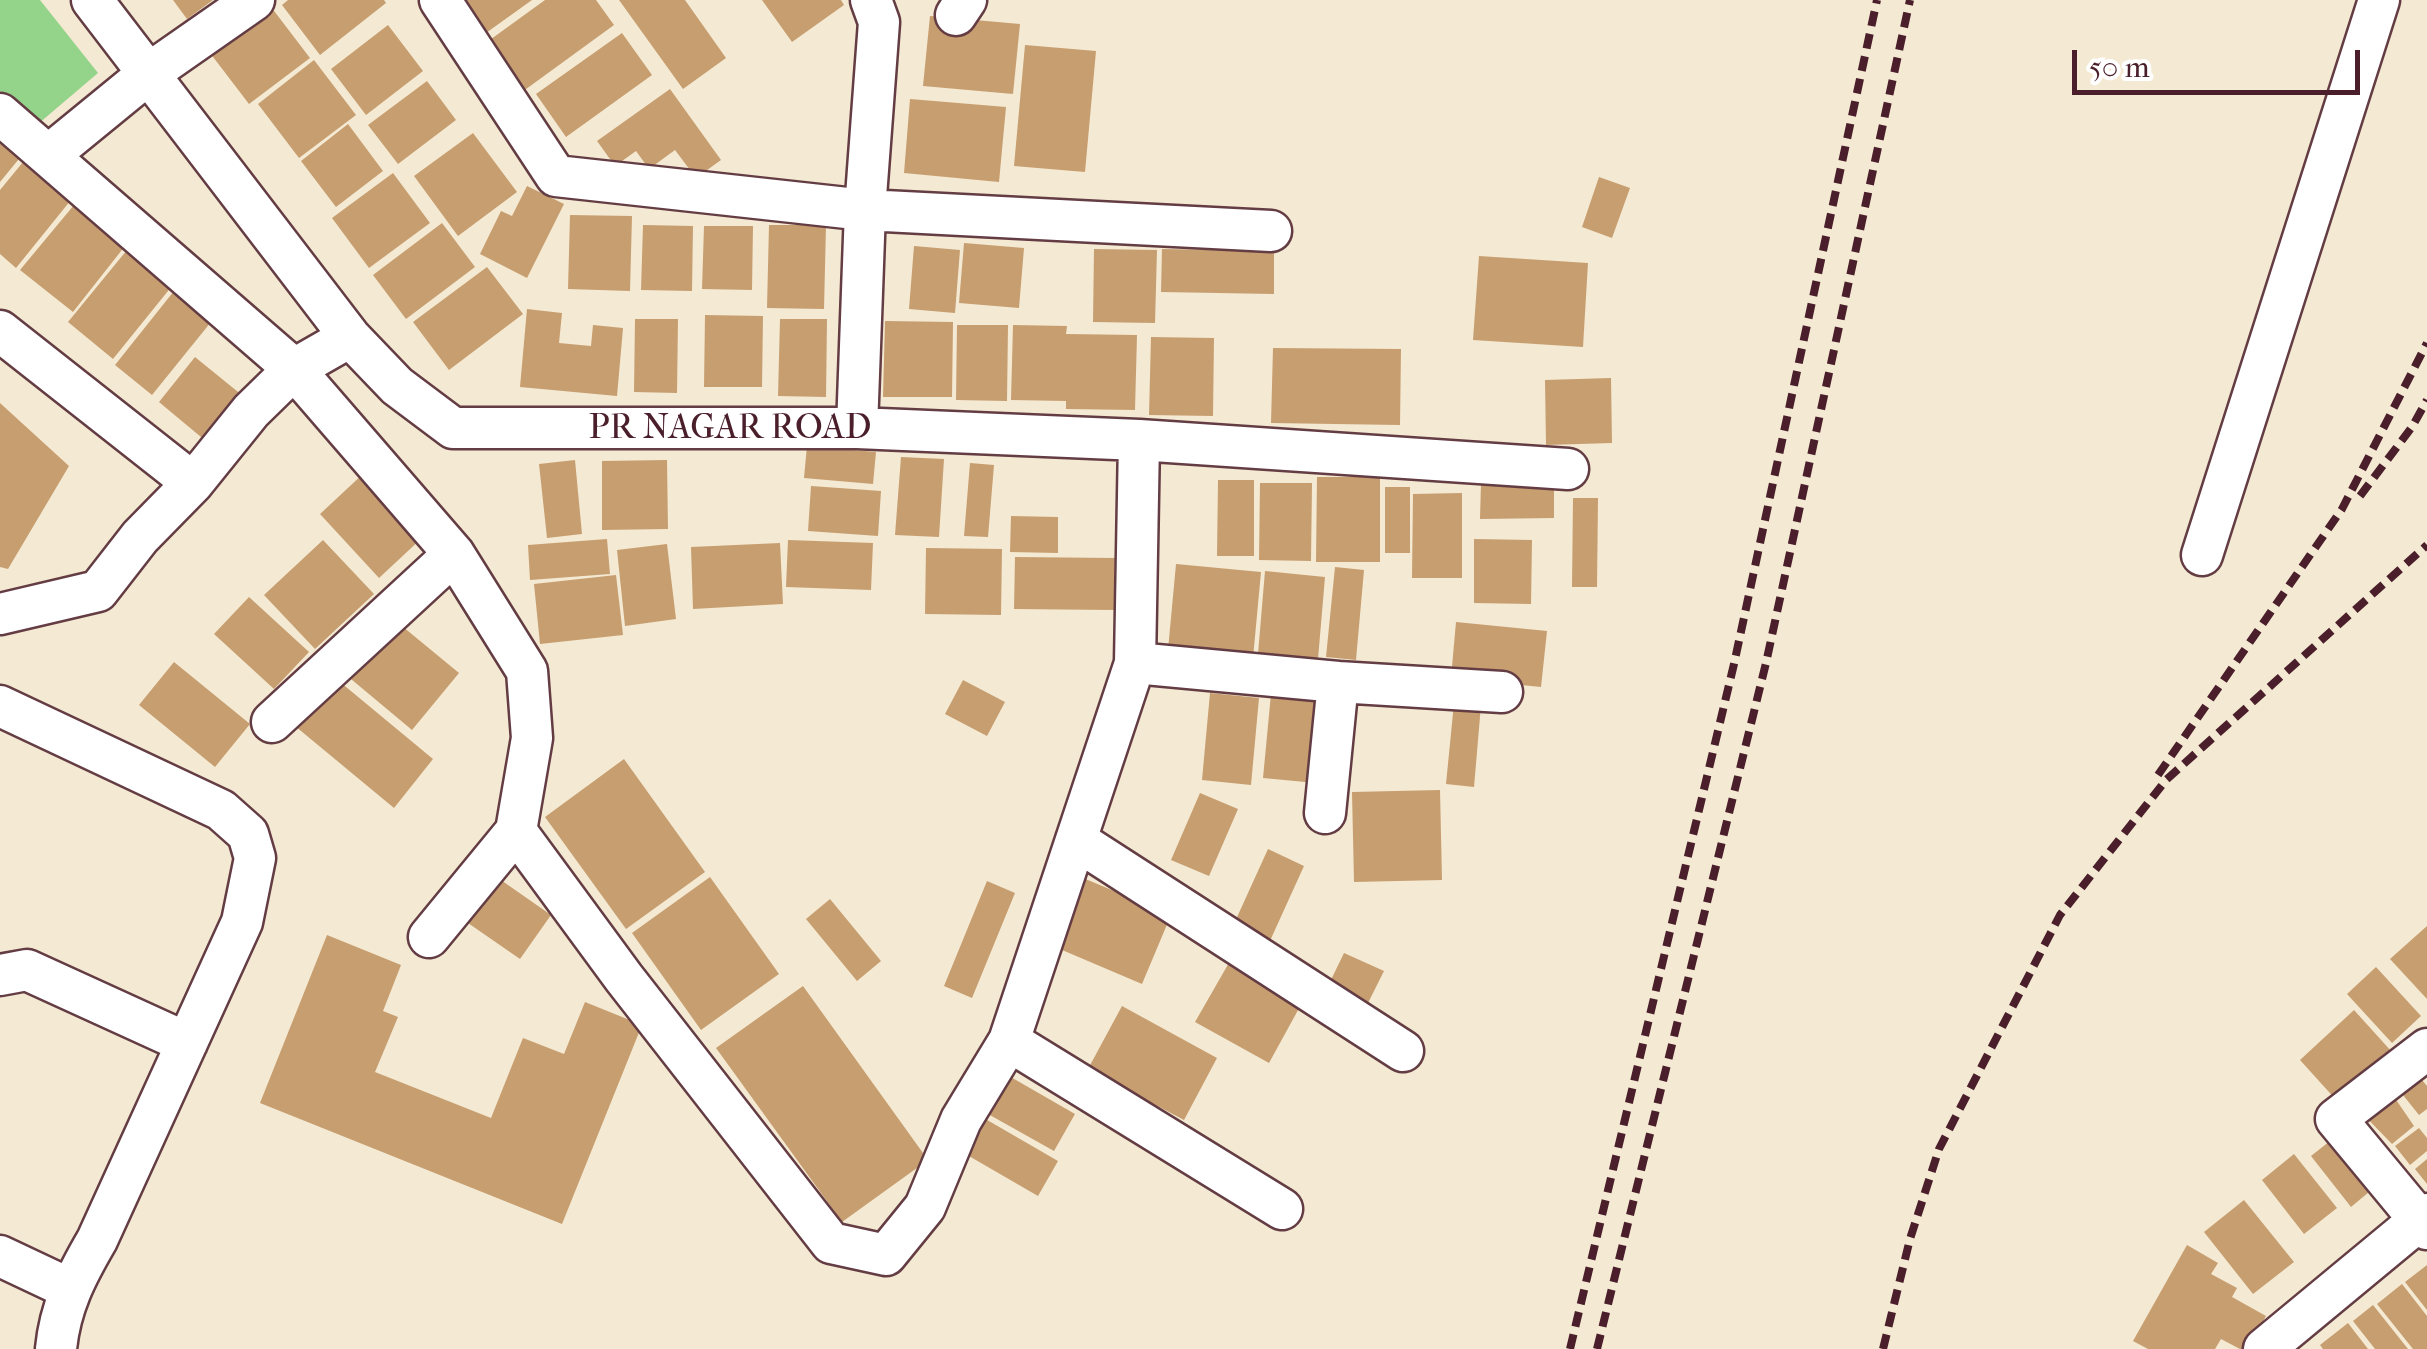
<!DOCTYPE html>
<style>
body{margin:0}
#map{position:relative;width:2427px;height:1349px;overflow:hidden;background:#f4e9d2;font-family:"IM FELL French Canon",serif}
canvas{display:block}
.scale{position:absolute;left:2072px;top:50px;width:288px;height:45px;box-sizing:border-box;border:5px solid #4a1f2b;border-top:0;padding-left:12px;font-size:30px;line-height:35px;white-space:nowrap;color:#4a1f2b;-webkit-text-stroke:8px #fff;paint-order:stroke}
</style>
<div id="map">
<canvas width="2427" height="1349"></canvas>
<div class="scale">50 m</div>
</div>
<script>
const ctx = document.querySelector('canvas').getContext('2d');
ctx.lineJoin = 'round';
function paint(path, color) { ctx.fillStyle = color; ctx.fill(path, 'evenodd'); }
function stroke(path, color, width, dash) { ctx.strokeStyle = color; ctx.lineWidth = width; ctx.lineCap = dash ? 'butt' : 'round'; ctx.setLineDash(dash || []); ctx.stroke(path); }
function label(font, color, halo, rows, align = 'center') {
  ctx.font = font + ' "IM FELL French Canon",serif'; ctx.lineWidth = 9; ctx.setLineDash([]); ctx.textBaseline = 'middle'; ctx.strokeStyle = halo; ctx.fillStyle = color; for (const [text, x, y, turn = 0] of rows) {
    ctx.save(); ctx.translate(x, y); ctx.rotate((+turn || 0) * Math.PI / 180); ctx.textAlign = isNaN(turn) ? turn : align; if (halo) ctx.strokeText(text, 0, 0); ctx.fillText(text, 0, 0); ctx.restore();
  }
}
const green = new Path2D(`
 M0,0h40l58,73 -60,51 -38,-33z`);
const building = new Path2D(`
 M173,0h40l-26,19z
 M288,0h96l2,3 -66,52 -38,-50z
 M463,0h69l-46,33z
 M545,0h51l18,25 -92,67 -35,-50z
 M619,0h66l41,58 -43,31z
 M762,0h79l3,5 -52,37z
 M268,3l42,55 -61,46 -42,-55z
 M930,16l90,8 -7,70 -90,-8z
 M388,25l35,46 -57,44 -35,-46z
 M622,33l30,42 -86,62 -30,-43z
 M1025,45l71,6 -11,121 -71,-6z
 M314,60l42,55 -57,43 -41,-54z
 M427,81l29,39 -58,44 -30,-39z
 M670,89l51,71 -25,18 -21,-28 -26,19 -13,-18 -21,15 -18,-25z
 M910,99l96,8 -7,75 -95,-9z
 M348,124l35,47 -47,36 -35,-46z
 M473,133l44,59 -59,44 -44,-60z
 M0,135l23,19 -23,28z
 M28,156l47,39 -59,73 -16,-14v-64z
 M393,173l37,50 -61,45 -37,-50z
 M1599,177l31,11 -18,50 -30,-11z
 M527,186l37,18 -37,74 -47,-24 21,-43 11,5z
 M74,205l51,41 -52,66 -53,-42z
 M570,215l62,1 -2,75 -62,-2z
 M442,223l33,44 -69,52 -33,-44z
 M643,225l50,1 -1,65 -51,-1z
 M769,225h57l-2,84 -57,-1z
 M704,226h49l-1,64 -50,-1z
 M964,243l60,5 -5,60 -60,-5z
 M914,246l46,4 -5,63 -46,-4z
 M1094,249l63,1 -2,73 -62,-1z
 M1162,249l112,2v43l-113,-2z
 M127,250l45,36 -59,73 -45,-37z
 M1479,256l109,7 -5,84 -110,-7z
 M487,267l36,47 -74,56 -36,-48z
 M174,291l37,31 -59,73 -37,-30z
 M527,309l35,4 -3,30 32,3 2,-21 30,3 -6,68 -97,-9z
 M705,315l58,1 -1,71h-58z
 M635,319h43l-1,74 -43,-1z
 M780,319h47l-1,78 -48,-1z
 M885,321l68,1 -1,75h-69z
 M957,325h51l-1,76 -51,-1z
 M1013,325l54,1 -1,8 71,1 -2,75 -69,-1v-8l-55,-1z
 M1151,337l63,1 -1,78 -64,-1z
 M1273,348l128,1 -1,76 -129,-2z
 M195,357l48,39 -36,46 -48,-40z
 M1611,378l1,65 -66,2 -1,-65z
 M0,403l69,63 -61,103 -8,-2z
 M807,446l69,6 -3,32 -69,-6z
 M901,457l43,2 -5,78 -44,-2z
 M575,460l7,74 -35,4 -8,-74z
 M667,460l1,69 -66,1v-69z
 M970,463l24,2 -6,72 -24,-1z
 M364,473l59,64 -44,41 -59,-64z
 M1317,477h63v85h-64z
 M1218,480h36v76h-37z
 M1260,483h52l-1,78 -52,-1z
 M1481,483l73,1v34l-74,1z
 M811,486l70,5 -3,45 -70,-5z
 M1385,487h25v66h-25z
 M1462,493v85h-50l1,-84z
 M1573,498h25l-1,89h-25z
 M1011,516l47,1v36l-48,-1z
 M607,539l3,35 -80,6 -2,-35z
 M1474,539l58,1 -1,64 -57,-1z
 M323,540l51,54 -59,55 -51,-54z
 M788,540l85,3 -2,47 -85,-3z
 M780,543l3,61 -90,5 -2,-62z
 M667,544l9,75 -51,7 -8,-76z
 M926,548l76,1 -1,66 -76,-1z
 M1015,557l100,1 -1,52 -100,-1z
 M1176,564l85,8 -8,86 -85,-8z
 M1335,567l29,3 -8,90 -30,-3z
 M1265,571l60,6 -7,82 -60,-5z
 M616,575l7,60 -83,9 -6,-60z
 M249,597l60,55 -35,37 -60,-55z
 M391,617l68,56 -47,57 -67,-56z
 M1456,622l91,9 -6,56 -90,-9z
 M174,662l76,62 -35,43 -76,-62z
 M334,677l99,82 -39,49 -99,-82z
 M963,680l42,22 -18,34 -42,-22z
 M1210,693l49,5 -8,87 -49,-5z
 M1271,694l52,5 -7,84 -53,-5z
 M1454,703l27,2 -7,82 -28,-3z
 M624,759l81,113 -79,57 -81,-112z
 M1440,790l2,90 -88,2 -2,-90z
 M1200,793l38,16 -29,67 -38,-16z
 M1268,849l36,17 -35,77 -36,-17z
 M1076,875l95,40 -29,69 -94,-40z
 M710,877l69,97 -78,56 -69,-97z
 M498,878l53,37 -31,44 -52,-36z
 M987,881l28,12 -43,105 -28,-12z
 M830,899l51,62 -24,20 -51,-62z
 M2427,926v73l-37,-40z
 M327,935l74,30 -18,46 15,6 -23,55 116,46 32,-80 41,16 21,-52 57,23 -80,199 -302,-121z
 M1344,953l40,18 -17,34 -39,-19z
 M1230,961l73,40 -34,62 -74,-41z
 M2376,967l45,49 -29,27 -45,-49z
 M803,986l125,174 -86,62 -126,-174z
 M1122,1006l95,52 -33,62 -96,-51z
 M2354,1010l38,42 -54,50 -38,-42z
 M2413,1069l14,17v23l-8,6 -24,-30z
 M1009,1076l66,38 -21,37 -66,-37z
 M2388,1088l26,38 -22,18 -32,-33z
 M982,1117l76,44 -20,35 -76,-44z
 M2419,1128l8,10v13l-17,14 -15,-19z
 M2335,1137l40,50 -24,20 -40,-51z
 M2294,1154l43,54 -33,26 -42,-54z
 M2427,1159v25l-12,-15z
 M2244,1200l50,62 -41,32 -49,-62z
 M2187,1245l31,18 -7,11 26,14 -5,9 34,19 -19,33h-7l-19,-10 -6,10h-67l-15,-8z
 M2427,1265v45l-22,-28z
 M2402,1284l25,32v33h-14l-36,-45z
 M2373,1305l35,44h-33l-22,-28z
 M2348,1323l20,26h-45l-3,-4z`);
const minor = new Path2D(`
 M92,0l258,337 47,49 56,42h404l282,12 429,29
 M440,0l116,176 309,34 406,21
 M956,15l10,-15
 M0,114l294,255 56,-32
 M49,155l99,-81 106,-74
 M0,331l193,152
 M857,428l8,-218 14,-188 -8,-22
 M2202,555l177,-555
 M0,614l98,-23 42,-54 53,-54 58,-72 43,-42 160,185 73,117 5,67 -16,93 -87,106
 M1135,663l203,19 164,10
 M0,706l221,104 27,24 7,24 -13,64 -145,318c-21,36 -37,67 -41,109
 M272,722l182,-168
 M1325,813l13,-131
 M516,831l108,147 207,265 55,12 39,-48 36,-87 48,-79 126,-378 4,-223
 M1076,840l327,211
 M0,975l27,-5 160,73
 M1009,1041l273,168
 M2427,1049l-91,70 91,110
 M0,1256l70,33
 M2264,1349l163,-135`);
const rail = new Path2D(`
 M2360,496l52,-69 15,-27
 M2158,775l184,-266 85,-166
 M1570,1349l164,-685 143,-664
 M1597,1349l169,-686 144,-663
 M1883,1349l27,-110 29,-90 121,-234 106,-135 261,-235`);
const streetNames = [
 ["PR NAGAR ROAD",730,429]
];
paint(green, '#94d38a');
paint(building, '#c79e70');
stroke(minor, '#643d44', 45);
stroke(minor, '#fff', 40);
stroke(rail, '#4a1f2b', 8, [15, 8]);
label('35px', '#4a1f2b', '#fff', streetNames);
</script>
